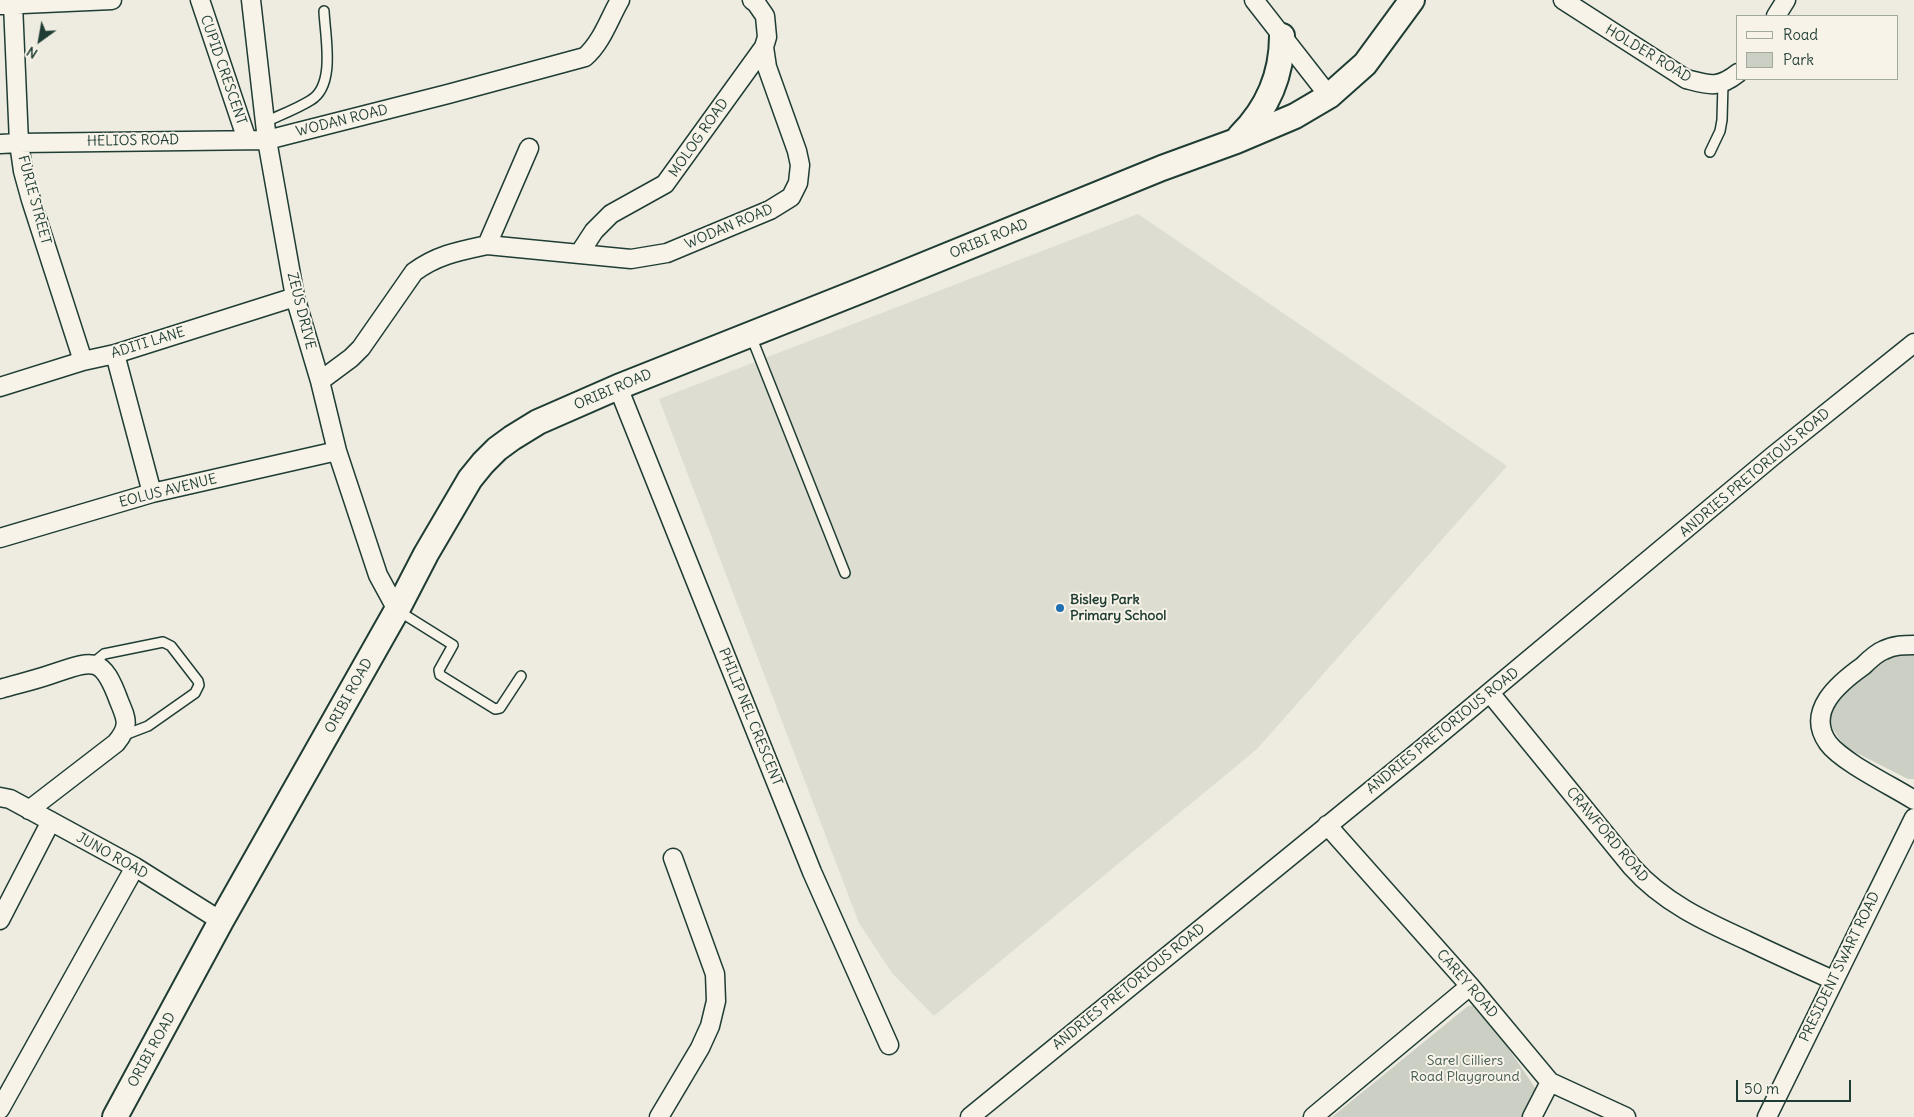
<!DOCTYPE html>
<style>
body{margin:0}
#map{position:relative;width:1914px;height:1117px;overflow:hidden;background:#eeece1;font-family:Delius,sans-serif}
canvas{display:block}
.legend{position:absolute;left:1736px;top:15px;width:162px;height:65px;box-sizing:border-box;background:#f7f3e8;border:1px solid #a1aaa0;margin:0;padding:6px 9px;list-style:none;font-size:15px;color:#1f3d34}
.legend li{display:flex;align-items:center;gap:10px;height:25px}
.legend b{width:25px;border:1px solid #a1aaa0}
.north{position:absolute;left:15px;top:15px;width:50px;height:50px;-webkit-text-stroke:4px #f7f3e8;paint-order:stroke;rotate:212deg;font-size:14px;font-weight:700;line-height:20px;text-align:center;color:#1f3d34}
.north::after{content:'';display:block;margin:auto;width:18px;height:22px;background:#1f3d34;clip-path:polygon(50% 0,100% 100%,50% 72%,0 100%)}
.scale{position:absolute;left:1736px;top:1080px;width:115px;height:22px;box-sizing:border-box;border:2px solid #1f3d34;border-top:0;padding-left:6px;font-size:15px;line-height:18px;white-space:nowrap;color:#1f3d34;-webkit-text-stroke:4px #f7f3e8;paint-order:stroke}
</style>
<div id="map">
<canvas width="1914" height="1117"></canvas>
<ul class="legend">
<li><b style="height:6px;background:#f7f3e8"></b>Road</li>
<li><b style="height:14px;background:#cccfc4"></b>Park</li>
</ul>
<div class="north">N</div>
<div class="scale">50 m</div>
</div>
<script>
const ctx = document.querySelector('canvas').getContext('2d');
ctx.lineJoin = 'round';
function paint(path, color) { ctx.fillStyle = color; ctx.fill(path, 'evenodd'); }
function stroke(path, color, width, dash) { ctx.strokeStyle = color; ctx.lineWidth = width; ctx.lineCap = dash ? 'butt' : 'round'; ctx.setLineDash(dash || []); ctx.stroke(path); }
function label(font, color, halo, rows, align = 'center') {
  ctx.font = font + ' Delius,sans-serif'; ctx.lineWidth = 4; ctx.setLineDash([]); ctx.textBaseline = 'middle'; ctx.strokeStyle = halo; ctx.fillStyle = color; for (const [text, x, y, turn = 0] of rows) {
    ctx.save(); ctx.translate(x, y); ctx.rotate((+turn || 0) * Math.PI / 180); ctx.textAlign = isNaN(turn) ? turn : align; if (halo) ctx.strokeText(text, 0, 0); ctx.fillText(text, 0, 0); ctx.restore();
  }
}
const built = new Path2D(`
 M1138,214l369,252 -250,283 -323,267 -42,-43 -33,-50 -200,-524z`);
const green = new Path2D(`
 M1914,648v131h-6l-63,-32 -17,-25 1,-16 61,-55z
 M1479,1005l57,84 -14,28h-190l136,-111z`);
const lane = new Path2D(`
 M265,122c15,-7 32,-13 46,-22 25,-15 14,-64 13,-89
 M1710,152l10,-21 2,-11 1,-36
 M751,336l94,237
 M397,610l56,35 -14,25 1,5 55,34 5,-1 21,-32
 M92,664l12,-10 59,-12 8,4 27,35 1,4 -4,8 -47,33 -26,10`);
const street = new Path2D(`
 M200,0l47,140
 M251,0l16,140 28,157 25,84 17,70 41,124 19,35
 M1254,0l75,96
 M1563,0l123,79c23,6 32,10 52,-6
 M13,4l6,139 4,28 8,29 52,161
 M0,5l112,-5
 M1776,16l10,-16
 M0,144l19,-1 248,-3 181,-46 137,-37c17,-15 24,-38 35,-57
 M487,245l144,14 36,-6 103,-43 21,-13 7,-14 2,-18 -3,-14 -30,-84 -3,-20 3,-10 -2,-21 -9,-13 -4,-3
 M579,254l15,-23 17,-17 54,-30 99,-137
 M115,354l37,139
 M320,381l31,-23 10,-10 53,-76c23,-17 45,-21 73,-27l42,-97
 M0,387l83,-26 32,-7 180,-57
 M618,387l194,485 77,173
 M0,538l152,-45 185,-42
 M1914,645c-10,0 -20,0 -30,5 -8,3 -15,10 -21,16 -24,17 -58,45 -35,77 14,19 64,43 86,57
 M0,689c17,-5 35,-9 52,-15 42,-14 50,-19 67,27 8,19 11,25 -3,42l-87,67
 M1490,693l142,174c31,35 72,54 114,73 29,14 58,27 87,40
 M0,797l10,2 125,68 86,54
 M1327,825l143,161 80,96 76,35
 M0,920l51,-99
 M0,1109l135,-242
 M659,1117l41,-69 10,-22 6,-25 -1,-27 -42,-116
 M970,1117l453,-369 350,-292 141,-113
 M1313,1117l157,-131
 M1532,1117l18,-35
 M1767,1117l147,-299`);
const secondary = new Path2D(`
 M1240,136c28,-28 42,-61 42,-100
 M115,1117l106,-196 176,-311 29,-56 44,-75 13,-16 14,-14 15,-11 26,-16 80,-35 252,-100 292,-119 74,-27 59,-25 34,-20 36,-32 47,-64`);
const markers = [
 [1060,608,5,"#1f6fb2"]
];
const streetNames = [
 ["HOLDER ROAD",1648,54,31],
 ["CUPID CRESCENT",223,70,71],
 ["WODAN ROAD",342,121,-14],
 ["MOLOG ROAD",699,138,-55],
 ["HELIOS ROAD",133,141,-1],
 ["FURIE STREET",34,200,75],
 ["WODAN ROAD",729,227,-23],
 ["ORIBI ROAD",989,239,-22],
 ["ZEUS DRIVE",301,311,76],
 ["ADITI LANE",148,343,-17],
 ["ORIBI ROAD",613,390,-23],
 ["ANDRIES PRETORIOUS ROAD",1755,473,-40],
 ["EOLUS AVENUE",168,491,-14],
 ["ORIBI ROAD",349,696,-61],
 ["PHILIP NEL CRESCENT",750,717,68],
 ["ANDRIES PRETORIOUS ROAD",1443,731,-39],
 ["CRAWFORD ROAD",1607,835,50],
 ["JUNO ROAD",112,856,29],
 ["PRESIDENT SWART ROAD",1840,967,-64],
 ["CAREY ROAD",1467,984,49],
 ["ANDRIES PRETORIOUS ROAD",1129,987,-39],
 ["ORIBI ROAD",152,1050,-61]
];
const poiNames = [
 ["Bisley Park",1070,600],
 ["Primary School",1070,616]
];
const parkNames = [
 ["Sarel Cilliers",1465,1061],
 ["Road Playground",1465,1077]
];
paint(built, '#ddddd2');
paint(green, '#cccfc4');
stroke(lane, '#1f3d34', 12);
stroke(street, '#1f3d34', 21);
stroke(secondary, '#1f3d34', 28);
stroke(lane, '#f7f3e8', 9);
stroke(street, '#f7f3e8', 18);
stroke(secondary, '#f7f3e8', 24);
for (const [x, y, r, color] of markers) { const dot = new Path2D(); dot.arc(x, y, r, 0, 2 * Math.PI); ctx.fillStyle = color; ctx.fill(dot); stroke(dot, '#f7f3e8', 2); }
label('14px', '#1f3d34', '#f7f3e8', streetNames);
label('bold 14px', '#1f3d34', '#f7f3e8', poiNames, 'left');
label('14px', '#425a51', '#f7f3e8', parkNames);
</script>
